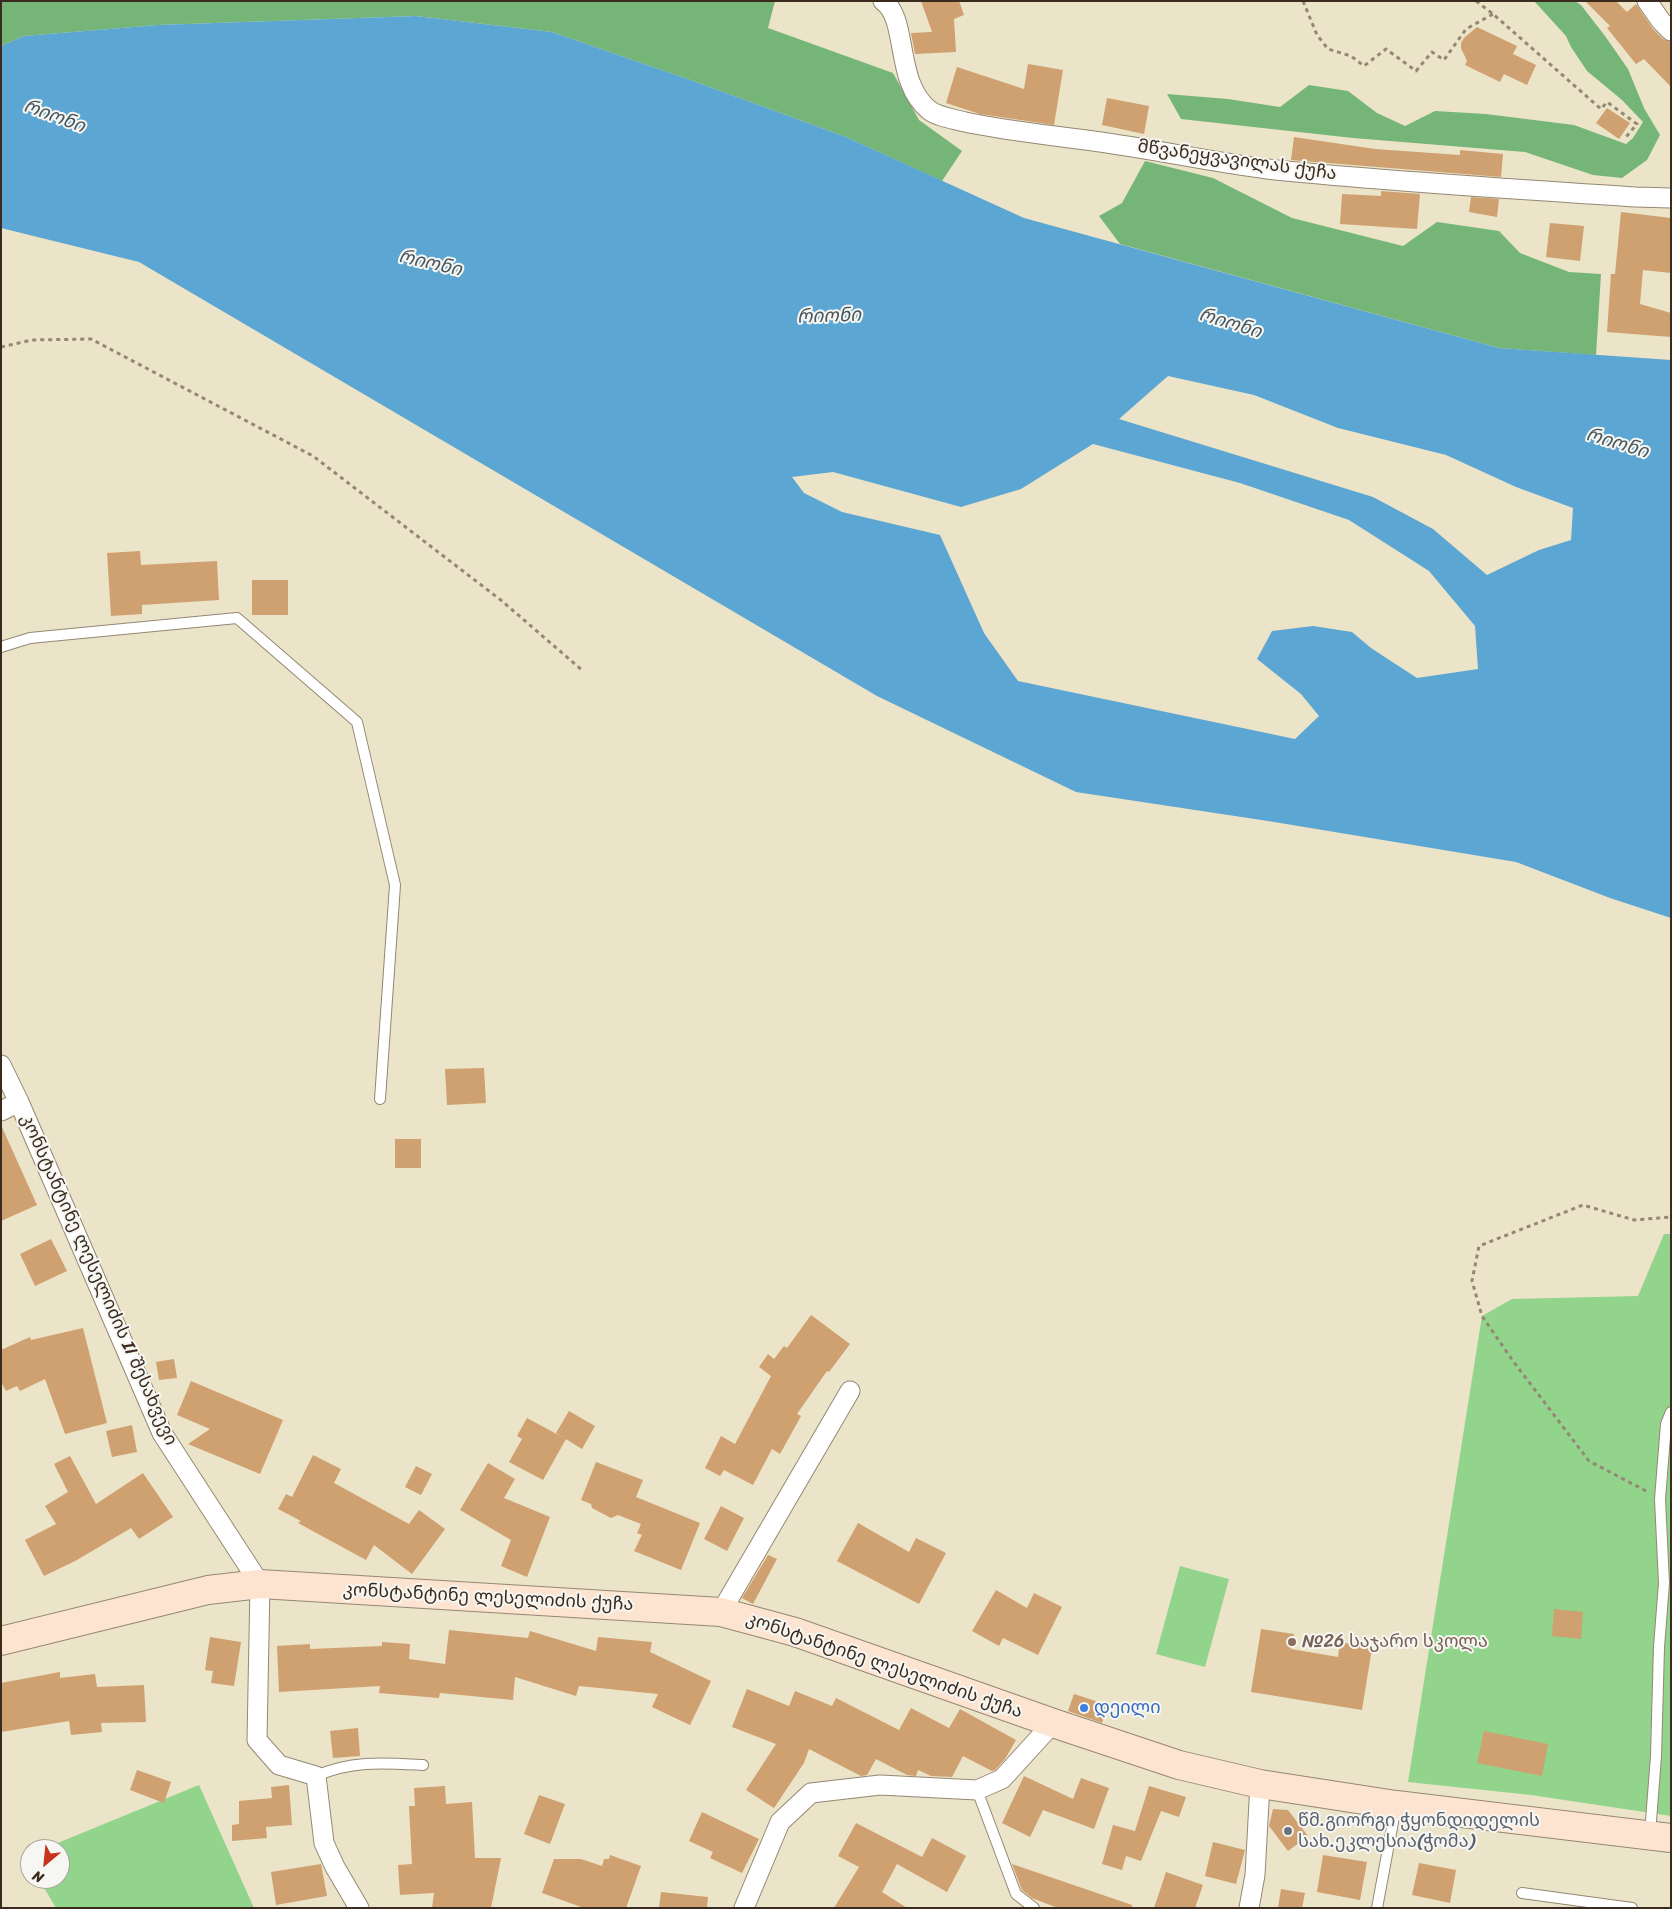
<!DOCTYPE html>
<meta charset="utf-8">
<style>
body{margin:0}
#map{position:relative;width:1672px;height:1909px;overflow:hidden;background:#ece4c8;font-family:Sriracha,sans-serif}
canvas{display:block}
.frame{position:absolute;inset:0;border:2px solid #3b2a1e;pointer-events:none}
.north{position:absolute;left:20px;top:1839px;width:50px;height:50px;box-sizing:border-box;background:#f6f6f2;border:1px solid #aba49d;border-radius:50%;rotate:208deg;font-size:14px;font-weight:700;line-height:20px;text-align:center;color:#3b2a1e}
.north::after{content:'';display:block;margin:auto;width:18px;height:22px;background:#c8321e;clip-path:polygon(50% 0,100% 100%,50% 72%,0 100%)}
</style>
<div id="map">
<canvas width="1672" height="1909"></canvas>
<div class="frame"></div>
<div class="north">N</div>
</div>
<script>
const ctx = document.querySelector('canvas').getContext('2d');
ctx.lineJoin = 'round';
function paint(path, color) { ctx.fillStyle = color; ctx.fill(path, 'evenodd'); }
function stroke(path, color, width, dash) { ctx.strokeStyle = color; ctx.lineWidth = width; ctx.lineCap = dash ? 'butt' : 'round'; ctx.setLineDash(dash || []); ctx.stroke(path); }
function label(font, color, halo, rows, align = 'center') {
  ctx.font = font + ' Sriracha,"Noto Sans Georgian",sans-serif'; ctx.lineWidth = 4; ctx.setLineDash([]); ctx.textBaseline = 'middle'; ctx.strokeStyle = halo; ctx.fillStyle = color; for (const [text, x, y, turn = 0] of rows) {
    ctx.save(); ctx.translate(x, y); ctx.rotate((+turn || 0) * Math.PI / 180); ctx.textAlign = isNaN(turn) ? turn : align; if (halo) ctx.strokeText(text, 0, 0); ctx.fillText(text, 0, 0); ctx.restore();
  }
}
const green = new Path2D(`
 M1664,1234h7v582l-140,-21 -123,-13 74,-466 30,-17 126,-3z
 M1180,1566l49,13 -24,88 -49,-13z
 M199,1785l55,123h-198l-17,-29h21v-30h-17z`);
const forest = new Path2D(`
 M1,1h774l-7,27 125,45 26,47 43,31 -20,30 -96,-44 -150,-55 -144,-50 -136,-16 -258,9 -134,11 -23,10z
 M1534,1h41l6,4 24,31 23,33 16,39 16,27 -13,25 -25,18 -29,-3 -68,-23 -172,-14 -172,-19 -14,-25 61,5 52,8 29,-22 39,6 29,22 28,13 30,-15 51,3 88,11 52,19 7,-6 10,-16 -21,-22 -35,-29 -16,-24 -5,-11z
 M1145,161l68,17 79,40 111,28 34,-24 62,9 21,22 49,19 32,2 -5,81 -97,-7 -379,-104 -21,-28 23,-13z`);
const water = new Path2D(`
 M416,16l136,16 144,50 150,55 178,81 475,130 172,12v558l-61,-20 -94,-36 -248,-41 -192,-29 -199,-96 -738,-434 -138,-34v-182l23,-10 134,-11zM1168,376l86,19 84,33 108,27 70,32 57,21 -2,32 -32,10 -52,25 -54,-46 -60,-32 -254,-78zM1093,444l147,39 109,37 80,51 46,55 3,43 -61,9 -46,-30 -19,-16 -39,-6 -41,5 -15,28 44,35 18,22 -24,23 -277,-58 -34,-48 -44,-98 -98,-23 -38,-19 -12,-16 41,-5 128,35 60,-18z`);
const building = new Path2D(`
 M921,1h38l5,14 -10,4 2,33 -41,2 -4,-21 21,-1z
 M1585,1h31l11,11 9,-8 17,25 10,10 8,3v45l-27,-28 -8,5 -29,-36 3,-2z
 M1477,27l40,19 -4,8 23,11 -9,20 -23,-11 -4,8 -35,-17 2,-4 -6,-13v-5l3,-5z
 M1028,64l35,6 -9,55 -74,-11 -34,-11 11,-36 67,22z
 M1107,98l42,8 -5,28 -42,-9z
 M1607,108l23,15 -11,16 -23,-16z
 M1294,137l81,12 85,6v-5l43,4 -2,23 -210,-17z
 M1381,191l39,3 -3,35 -77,-5 2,-30 39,2z
 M1471,197l28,2 -2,18 -28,-5z
 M1621,212l50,6v55l-28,-3 -3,34 31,9v24l-64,-5 4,-58h4z
 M1550,223l34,3 -4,35 -34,-4z
 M140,551l1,14 76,-4 2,39 -77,5v9l-31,2 -4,-63z
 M252,580h36v35h-36z
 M484,1068l2,35 -39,2 -2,-36z
 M1,1125l36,80 -36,16z
 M395,1139h26v29h-26z
 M51,1239l16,32 -32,15 -15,-32z
 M811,1315l39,29 -21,28 -2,-1 -30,43 4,2 -21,38 -8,-5 -19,36 -29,-15 -4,6 -15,-8 16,-32 14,8 36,-68 -12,-9 9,-13 6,5 10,-13 3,2z
 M83,1328l24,95 -42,11 -20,-55 -25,12 -3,-5 -11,5 -5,-9v-32l29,-13 1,3z
 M174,1359l3,19 -18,2 -3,-18z
 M191,1381l92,39 -23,54 -72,-30 22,-15 -33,-14z
 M569,1411l26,15 -13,23 -26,-16z
 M527,1418l39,21 -23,41 -34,-18 13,-23 -5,-3z
 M132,1425l5,27 -25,5 -6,-26z
 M313,1455l28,14 -7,14 75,41 10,-14 26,19 -33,45 -38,-29 -8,15 -68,-37 3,-2 -23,-12 8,-15 6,3z
 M70,1456l26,48 47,-31 30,44 -34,22 -8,-11 -54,32 -33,16 -19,-36 31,-16 -11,-18 23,-14 -14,-28z
 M596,1462l47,18 -7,17 64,26 -19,47 -47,-19 8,-16 -5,-2 4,-9 -23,-9 -7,3 -19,-10 -1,-4 -10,-4z
 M488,1463l27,16 -11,19 46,19 -23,60 -26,-11 10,-26 -51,-30z
 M416,1466l16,8 -11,21 -16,-8z
 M721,1506l23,12 -17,33 -23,-12z
 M858,1523l51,29 7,-14 30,15 -27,51 -82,-43z
 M768,1555l9,4 -24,45 -11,-6z
 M996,1590l31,18 7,-15 28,14 -24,48 -35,-17 -4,8 -27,-15z
 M1554,1609l29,3 -2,27 -29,-3z
 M1261,1629l33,5 -3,15 47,8 2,-15 32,6 -10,62 -111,-18z
 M449,1630l79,8 2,-7 66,20 2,-14 54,5 -2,10 61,29 -21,44 -38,-18 6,-13 -79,-8 -3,10 -61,-19 -2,23 -73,-7 -1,5 -60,-5 1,-7 -101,6 -2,-46 33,-2v5l72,-3v-4l28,2 -1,15 36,5z
 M210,1637l31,5 -7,44 -23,-3 2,-12 -8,-1z
 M60,1672v6l35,-4 2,13 47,-2 2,37 -45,1 1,9 -31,3 -2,-14 -68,11v-49z
 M747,1689l42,17 6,-15 37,15 4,-8 63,32 12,-22 38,20 11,-19 56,31 -11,19 -10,11 -3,1 -29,-15 -11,21 -21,-1 -13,-6 -2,6 -9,-1 -31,-16 -9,16 -6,1 -52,-27 -5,14 -30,45 -28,-18 30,-46 -44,-17z
 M1074,1694l34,11 -6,18 -34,-12z
 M358,1728l2,28 -27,2 -3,-27z
 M1484,1731l64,13 -6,32 -65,-13z
 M137,1770l34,12 -7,21 -34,-13z
 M1024,1776l49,23 8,-21 28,10 -15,41 -51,-19 -13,27 -28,-14z
 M289,1785l3,40 -26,2 1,11 -35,3v-16l7,-1v-23l33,-3 -1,-11z
 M445,1786l1,18 26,-2 3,56h26l-10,50h-59l2,-15 -34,2 -2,-30 14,-1 -3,-58h6l-1,-18z
 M1149,1786l37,11 -7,20 -18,-6 -20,50 -15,-5 -4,14 -20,-6 11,-39 22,6z
 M539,1795l26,9 -15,40 -26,-10z
 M1273,1809l15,1 20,26 -20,15 -19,-25z
 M702,1812l57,27 -17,34 -32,-15 3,-6 -24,-11z
 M856,1823l66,34 10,-19 34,18 -19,36 -50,-28 -15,28 25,16h-73l25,-41 -21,-11z
 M1213,1842l32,8 -9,34 -31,-8z
 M610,1855l31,11 -15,42h-42l-42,-15 12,-34h27l21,7 2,-7h5z
 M1323,1855l44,7 -7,38 -43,-8z
 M1419,1863l37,7 -6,33 -38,-8z
 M321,1864l6,32 -51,9 -5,-33z
 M1012,1864l120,41v3h-74l-26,-10 -10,-8z
 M1166,1872l37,13 -8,23h-41z
 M1281,1889l24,4 -3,15h-24z
 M661,1892l47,5 -1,11h-48z`);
const path = new Path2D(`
 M1303,1l14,34 11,14 23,7 13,10 22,-17 30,22 16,-19 12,8 22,-31 27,-15
 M1476,1l17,13 108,95 6,-7 30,22 -11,13
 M1,347l31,-7 59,-1 222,117 189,145 81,70
 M1646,1491l-57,-30 -76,-100 -31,-45 -10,-35 7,-35 104,-41 51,15 37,-3`);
const lane = new Path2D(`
 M1,647l29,-9 207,-20 120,104 38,163 -15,214
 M316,1776c36,-16 69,-13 107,-11
 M977,1790l39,104 18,14
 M1650,1834l6,-78 3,-109 5,-64 -4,-84 6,-75 5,-12
 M1522,1893l110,15
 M1377,1908l19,-102`);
const street = new Path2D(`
 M883,1c26,18 11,81 46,109 9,7 25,9 36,12 42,9 85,13 128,19 61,8 122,22 183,29 119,12 240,19 360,27l35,1
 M1647,1l14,20 10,10
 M1,1065l18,37 143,331 98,151 -3,156 22,25 37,11 8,67 11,24 24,41
 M1,1111l18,-9
 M721,1612l129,-221
 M744,1908l36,-86 31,-29 69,-8 97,5 25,-11 51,-56
 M1249,1908l6,-33 5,-91`);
const secondary = new Path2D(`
 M1,1641l207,-51 52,-6 461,28 74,20 258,91 126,42 81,19 136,21 275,33`);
const markers = [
 [1292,1642,5,"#8d6e63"],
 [1084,1708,5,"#3f7fe0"],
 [1288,1831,5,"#6b7280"]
];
const streetNames = [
 ["მწვანეყვავილას ქუჩა",1237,161,8],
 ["კონსტანტინე ლესელიძის II შესახვევი",98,1280,66],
 ["კონსტანტინე ლესელიძის ქუჩა",488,1598,3],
 ["კონსტანტინე ლესელიძის ქუჩა",884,1666,19]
];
const educationNames = [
 ["№26 საჯარო სკოლა",1302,1642]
];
const shopNames = [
 ["დეილი",1094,1708]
];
const worshipNames = [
 ["წმ.გიორგი ჭყონდიდელის",1298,1821],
 ["სახ.ეკლესია(ჭომა)",1298,1842]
];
const waterNames = [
 ["რიონი",54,117,20],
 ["რიონი",430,264,13],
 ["რიონი",829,317,-2],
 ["რიონი",1230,324,17],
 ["რიონი",1617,444,17]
];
paint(green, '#92d48c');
paint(forest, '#75b678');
paint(water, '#5ca6d3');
paint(building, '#cfa070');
stroke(lane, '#948773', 12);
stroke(street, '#948773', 21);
stroke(secondary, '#948773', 30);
stroke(path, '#948773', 3, [4, 4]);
stroke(lane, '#fff', 10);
stroke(street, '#fff', 19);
stroke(secondary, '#fde4d1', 28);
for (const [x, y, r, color] of markers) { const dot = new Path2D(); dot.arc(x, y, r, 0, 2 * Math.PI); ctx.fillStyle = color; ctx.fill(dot); stroke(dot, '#f6f6f2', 2); }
label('18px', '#3b2a1e', '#f6f6f2', streetNames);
label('18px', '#785e54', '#f6f6f2', educationNames, 'left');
label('18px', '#366cbe', '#f6f6f2', shopNames, 'left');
label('18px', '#5b616d', '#f6f6f2', worshipNames, 'left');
label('italic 19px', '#47555d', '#f6f6f2', waterNames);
</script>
